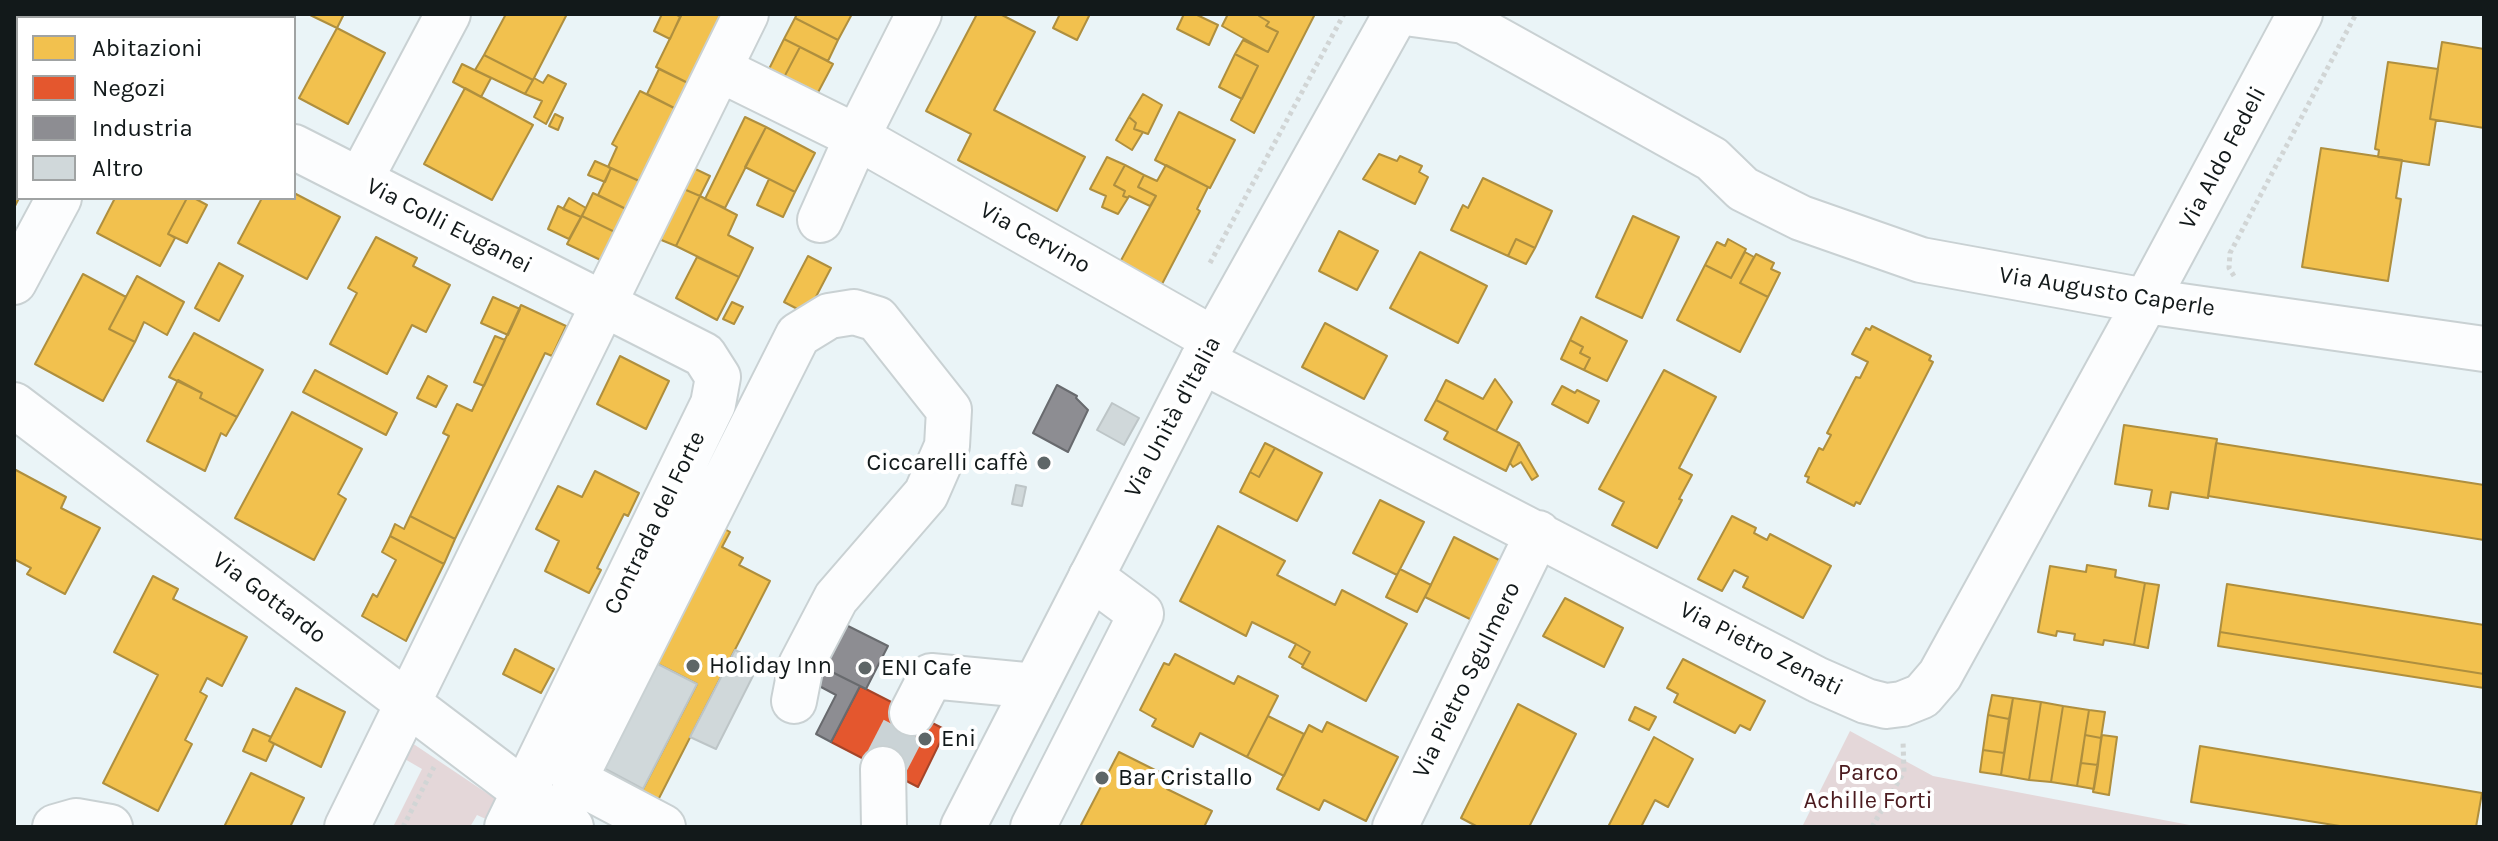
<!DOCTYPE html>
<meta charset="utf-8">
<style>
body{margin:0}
#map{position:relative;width:2498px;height:841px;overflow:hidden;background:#eaf4f7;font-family:Karla,sans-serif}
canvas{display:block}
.frame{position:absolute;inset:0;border:16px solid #12191a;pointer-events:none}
.legend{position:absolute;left:16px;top:16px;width:280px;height:184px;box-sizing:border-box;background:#fff;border:2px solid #a0a3a3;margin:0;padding:10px 14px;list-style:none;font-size:24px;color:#12191a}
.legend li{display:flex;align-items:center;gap:16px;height:40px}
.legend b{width:40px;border:2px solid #a0a3a3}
</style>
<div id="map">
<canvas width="2498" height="841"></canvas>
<div class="frame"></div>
<ul class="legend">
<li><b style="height:22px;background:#f2c14e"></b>Abitazioni</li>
<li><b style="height:22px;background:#e4572e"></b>Negozi</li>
<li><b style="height:22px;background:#8d8d92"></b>Industria</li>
<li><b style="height:22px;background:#d0d8da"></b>Altro</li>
</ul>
</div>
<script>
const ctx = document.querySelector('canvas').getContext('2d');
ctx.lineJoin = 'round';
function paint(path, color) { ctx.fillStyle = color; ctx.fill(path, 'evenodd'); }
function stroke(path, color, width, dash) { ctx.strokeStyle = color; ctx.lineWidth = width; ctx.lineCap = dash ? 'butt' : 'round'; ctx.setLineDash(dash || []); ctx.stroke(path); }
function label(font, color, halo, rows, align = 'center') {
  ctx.font = font + ' Karla,sans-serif'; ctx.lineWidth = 8; ctx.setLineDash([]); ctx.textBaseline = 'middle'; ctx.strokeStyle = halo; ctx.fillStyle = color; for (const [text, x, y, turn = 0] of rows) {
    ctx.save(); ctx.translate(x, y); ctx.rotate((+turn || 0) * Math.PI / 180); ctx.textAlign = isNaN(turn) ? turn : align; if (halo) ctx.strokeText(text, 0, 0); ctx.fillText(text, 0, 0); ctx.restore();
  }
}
const green = new Path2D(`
 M1850,731l83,45 267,51h-398z
 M412,743l94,63 -7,19 -22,-10 -7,12h-77l29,-58 -19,-11z`);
const homes = new Path2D(`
 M214,14h62l-2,4h-62z
 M308,14h36l-7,14z
 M506,14h61l-34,66 -49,-25z
 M662,14h13l5,3 -10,22 -16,-8z
 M682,14h37l11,5 -34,68 -40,-20z
 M797,14h55l-14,26 -43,-22z
 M977,14h23l35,18 -41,78 91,47 -28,54 -99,-51 13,-26 -45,-23z
 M1060,14h30l-13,26 -24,-12z
 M1184,14h11l23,11 -9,20 -32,-16z
 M1228,14h32l-1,2 10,6 -3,4 12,6 -10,20 -46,-26z
 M1260,14h55l-61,119 -23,-13 27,-54 -23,-12 8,-14 25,12 10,-20 -12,-6 3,-4 -10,-6z
 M795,18l43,22 -10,21 -44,-22z
 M337,28l48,25 -37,71 -49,-26z
 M784,39l16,8 -19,36 -15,-8z
 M2442,42l42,7v79l-54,-9z
 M800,47l33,17 -19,36 -33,-17z
 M1235,54l23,12 -16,33 -23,-12z
 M484,55l49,25 -8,14 -50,-24z
 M2388,62l50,7 -8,50 6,1 -7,45 -51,-8 1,-7 -4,-1z
 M462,64l29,14 -10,19 -28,-15z
 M659,69l37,18 -12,26 -37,-19z
 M548,75l18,9 -20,40 -12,-7 8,-16 -17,-7 9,-16 9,5z
 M465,88l68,37 -41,75 -68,-36z
 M640,91l44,22 -36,72 -40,-18 9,-20 -5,-3z
 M1143,94l19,11 -14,29 -14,-5 2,-6 -7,-6z
 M1179,112l56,28 -25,48 -55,-28z
 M555,114l8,4 -5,12 -9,-4z
 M745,117l21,10 -41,81 -20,-9z
 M1129,117l7,6 -2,6 9,3 -11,18 -16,-10z
 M766,127l49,26 -20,39 -50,-25z
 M14,133l4,2 1,63 -4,8z
 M2321,148l81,12 -6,38 5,1 -13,82 -86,-14z
 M1379,154l18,7 3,-5 22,10 -3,6 9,5 -13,27 -52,-25z
 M1107,157l18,8 -11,20 11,6 -2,5 5,2 -10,16 -16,-7 4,-11 -16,-7z
 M595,161l16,7 -6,14 -17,-7z
 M1125,165l19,10 -6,12 18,9 -6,10 -21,-10 -1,2 -5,-2 2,-5 -11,-6z
 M1166,165l42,22 -11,22 3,2 -39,75 -42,-22 37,-68 -18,-9 6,-12 13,6z
 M689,166l21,10 -10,20 -21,-9z
 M611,168l37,17 -14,28 -36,-18z
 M1483,178l69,33 -17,37 -19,-9 -8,17 -57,-26 12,-25 5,3z
 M769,179l26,13 -12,25 -26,-12z
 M679,187l21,9 -24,50 -22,-9z
 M294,193l46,24 -33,62 -69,-36 24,-45h32z
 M593,193l41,20 -11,23 -41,-20z
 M700,196l37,19 -9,20 25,13 -14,29 -63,-31z
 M115,198h72l-19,36 7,4 -15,28 -63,-33z
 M187,198h7l13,7 -20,38 -19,-9z
 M569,198l17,10 -5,9 -18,-8z
 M558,206l23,11 -12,22 -21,-10z
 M582,216l41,20 -14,28 -42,-20z
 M1633,216l46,21 -37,81 -46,-21z
 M1339,231l39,20 -21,39 -38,-19z
 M376,237l41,21 -4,8 37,19 -24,47 -14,-7 -25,49 -57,-30 27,-51 -9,-5z
 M1516,239l19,9 -9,16 -18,-8z
 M1728,239l18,10 -15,29 -26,-13 12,-23 8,4z
 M1420,252l67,34 -29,57 -68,-35z
 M1745,252l9,5 -14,26 28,14 -28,55 -63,-32 28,-55 26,13z
 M1756,254l18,9 -3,6 9,4 -12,24 -28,-14z
 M808,256l23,12 -24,46 -23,-12z
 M697,257l42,20 -22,43 -41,-22z
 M219,263l24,13 -24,45 -24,-13z
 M83,274l43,23 -17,32 26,13 -32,59 -68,-37z
 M137,276l47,26 -17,33 -23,-13 -9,20 -26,-13z
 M493,297l27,12 -12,26 -27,-12z
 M732,302l11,5 -9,17 -11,-5z
 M521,305l45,21 -14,30 -7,-3 -90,186 -45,-23 39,-80 -6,-3 14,-29 15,7z
 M1581,317l46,24 -20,40 -23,-11 6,-12 -10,-5 3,-6 -13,-7z
 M1325,323l62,33 -23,43 -62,-32z
 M1872,326l59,30 -2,4 4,2 -73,142 -4,-2 -2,4 -47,-24 2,-5 -4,-1 14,-28 4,2 8,-15 -4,-2 29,-56 4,1 8,-16 -16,-8 14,-26 4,2z
 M194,333l69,37 -26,47 -37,-19 2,-5 -33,-16z
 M495,336l10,4 -21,46 -10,-4z
 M1570,340l13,7 -3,6 10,5 -6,12 -23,-11z
 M620,356l49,25 -23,48 -49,-25z
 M315,370l82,43 -11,22 -83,-43z
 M1664,370l52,27 -37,71 13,7 -13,24 3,1 -25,48 -45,-23 12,-23 -25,-13z
 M428,376l19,10 -11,21 -19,-9z
 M1495,379l17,23 -16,29 -60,-31 10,-20 37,19z
 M178,380l24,13 -2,5 37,19 -11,19 -5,-3 -16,38 -58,-30z
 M1562,386l13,7 2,-3 22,11 -11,22 -36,-19z
 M1436,400l83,43 -13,28 -62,-32 4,-7 -23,-12z
 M292,412l70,37 -24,45 8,5 -32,61 -79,-42z
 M2124,425l93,14 -9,59 -37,-6 -3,17 -19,-3 3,-16 -37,-6z
 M1265,443l10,5 -16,29 -9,-5z
 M1519,443l19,33 -6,4 -11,-18 -8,5 -3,-4z
 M2216,443l268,42v55l-276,-44z
 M1275,448l47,25 -25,48 -57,-29 10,-20 9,5z
 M14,469l52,28 -5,11 39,20 -35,66 -38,-20 4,-6 -17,-9z
 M595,471l44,22 -11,23 -4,-2 -27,54 4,2 -12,23 -44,-22 14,-30 -23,-12 22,-43 24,11z
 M1380,500l44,22 -27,53 -44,-22z
 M410,516l45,23 -11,25 -54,-28 5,-12 9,5z
 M1732,516l24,12 -2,5 13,7 3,-6 61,32 -28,52 -60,-31 5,-10 -14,-7 -12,21 -24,-12z
 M714,523l16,9 -8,15 21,11 -4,7 31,16 -116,227 -63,-32 9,-10 43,23 54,-105 -47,-24z
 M1218,526l67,35 -8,14 58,30 7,-15 65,34 -41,77 -64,-34 8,-15 -14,-8 -44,-22 -6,14 -66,-35z
 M390,536l54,28 -38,77 -44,-25 11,-22 4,3 19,-37 -14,-8z
 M1454,537l51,26 -29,59 -51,-25z
 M2087,565l29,5 -1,7 30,6 -11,62 -30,-5 -1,5 -29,-5 1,-6 -18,-3 -1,5 -18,-4 12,-66 36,6z
 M1400,569l31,16 -14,27 -31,-15z
 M153,576l25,13 -5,10 74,38 -25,49 -15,-8 -7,14 7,4 -22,44 7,4 -34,67 -55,-28 55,-108 -44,-23z
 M2145,583l14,2 -11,63 -14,-3z
 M2227,584l257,41v49l-264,-42z
 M1565,598l58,30 -19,39 -61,-31z
 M2220,632l264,42v14l-266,-42z
 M1296,644l14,8 -7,13 -14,-8z
 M515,649l39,20 -13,24 -38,-19z
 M1175,654l59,30 4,-8 40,20 -31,61 -47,-24 -7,14 -41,-21 4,-7 -16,-9 24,-47 5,2z
 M1683,659l82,42 -15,29 -10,-5 -5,8 -61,-31 4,-8 -11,-6z
 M296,688l49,24 -24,55 -52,-26z
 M1992,695l21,3 -4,21 -21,-4z
 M2013,698l28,4 -12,78 -28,-5z
 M2041,702l22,4 -12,76 -22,-2z
 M1518,704l58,30 -47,93h-51l-17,-9z
 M2063,706l26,4 -12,76 -26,-4z
 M1635,707l21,10 -7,13 -20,-10z
 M2089,710l16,2 -4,26 -16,-3z
 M1988,715l21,4 -5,34 -21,-3z
 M1268,716l36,18 -20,42 -37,-19z
 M1327,722l71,35 -32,64 -42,-21 -5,10 -42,-21 32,-64 13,7z
 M253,729l18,8 -2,4 5,3 -8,17 -23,-10z
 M2085,735l16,3 -3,27 -17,-2z
 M2102,735l15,2 -8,58 -16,-3z
 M1654,737l39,22 -25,48 -13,-7 -14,27h-33z
 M2200,746l282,47 -6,34h-130l-155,-25z
 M1983,750l21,3 -3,22 -21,-3z
 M1119,752l54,27 -6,10 45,22 -8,16h-124z
 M2081,763l17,2 -4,24 -17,-3z
 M251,773l53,25 -14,29h-66z`);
const shops = new Path2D(`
 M860,686l86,44 -28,57 -87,-45z`);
const industry = new Path2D(`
 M1057,385l20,11 -1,2 12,12 -20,42 -35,-19z
 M838,621l50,25 -22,43 -50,-25z
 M816,664l44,22 -29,56 -15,-8 20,-39 -28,-15z`);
const building = new Path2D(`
 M1112,403l27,15 -15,27 -27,-15z
 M1016,485l10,2 -4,19 -10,-2z
 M735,650l25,12 -44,87 -26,-12z
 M644,657l53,27 -54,105 -43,-23z`);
const minorTunnel = new Path2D(`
 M883,769l29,-56`);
const path = new Path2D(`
 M1210,263l134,-249
 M2234,276l-5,-8 1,-15 126,-239
 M403,827l31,-60
 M1872,827l32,-55 -1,-31`);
const minor = new Path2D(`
 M1413,14l51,7 248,138 31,30 58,29 120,42 225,41 338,48
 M155,18l2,-4
 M719,69l138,68 356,202
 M294,147l410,208 14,22 -5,27 -206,423
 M360,180l88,-166
 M820,220l37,-83 62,-123
 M14,282l45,-84
 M1202,361l616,319 48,21 20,5 16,-2 20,-8 18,-21 206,-374 154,-287
 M14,405l557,422
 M912,713l19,-37 104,10
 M883,769l1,58
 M55,827l21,-6 34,6
 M347,827l399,-813
 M663,827l-89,-47 224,-445 31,-19 25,-4 23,7 72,91 -2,36 -21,48 -90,104 -35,67 -7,36
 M1033,827l108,-213 -50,-37
 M1395,827l143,-294`);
const major = new Path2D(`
 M963,827l239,-466 194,-347`);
const markers = [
 [1044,463,8,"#5e6667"],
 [693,666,8,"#5e6667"],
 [865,668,8,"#5e6667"],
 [925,739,8,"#5e6667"],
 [1102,778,8,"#5e6667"]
];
const streetNames = [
 ["Via Aldo Fedeli",2223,158,-62],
 ["Via Colli Euganei",449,226,27],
 ["Via Cervino",1035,238,29],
 ["Via Augusto Caperle",2107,292,9],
 ["Via Unità d'Italia",1173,417,-62],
 ["Contrada del Forte",655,523,-64],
 ["Via Gottardo",269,598,37],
 ["Via Pietro Zenati",1761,649,27],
 ["Via Pietro Sgulmero",1467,680,-64]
];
const poiNames = [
 ["Ciccarelli caffè",1028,463,"right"],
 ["Holiday Inn",709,666],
 ["ENI Cafe",881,668],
 ["Eni",941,739],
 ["Bar Cristallo",1118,778]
];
const parkNames = [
 ["Parco",1868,773],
 ["Achille Forti",1868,801]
];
paint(green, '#e4d7d9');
paint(homes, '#f2c14e');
stroke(homes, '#af8f3e', 2);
paint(shops, '#e4572e');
stroke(shops, '#a54428', 2);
paint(industry, '#8d8d92');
stroke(industry, '#686a6e', 2);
paint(building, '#d0d8da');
stroke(building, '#bdc5c7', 2);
stroke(minorTunnel, '#cad3d6', 44, [44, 22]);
stroke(minor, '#c9d1d3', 48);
stroke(major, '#c9d1d3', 48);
stroke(path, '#d1d5d5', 5, [4, 4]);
stroke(minor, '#fcfdfe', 44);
stroke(major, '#fcfdfe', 44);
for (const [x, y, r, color] of markers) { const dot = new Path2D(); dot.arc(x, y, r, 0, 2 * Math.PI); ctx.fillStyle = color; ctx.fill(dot); stroke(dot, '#fff', 3); }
label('24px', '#12191a', '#fff', streetNames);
label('24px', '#12191a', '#fff', poiNames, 'left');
label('24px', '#4b1b1f', '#fff', parkNames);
</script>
